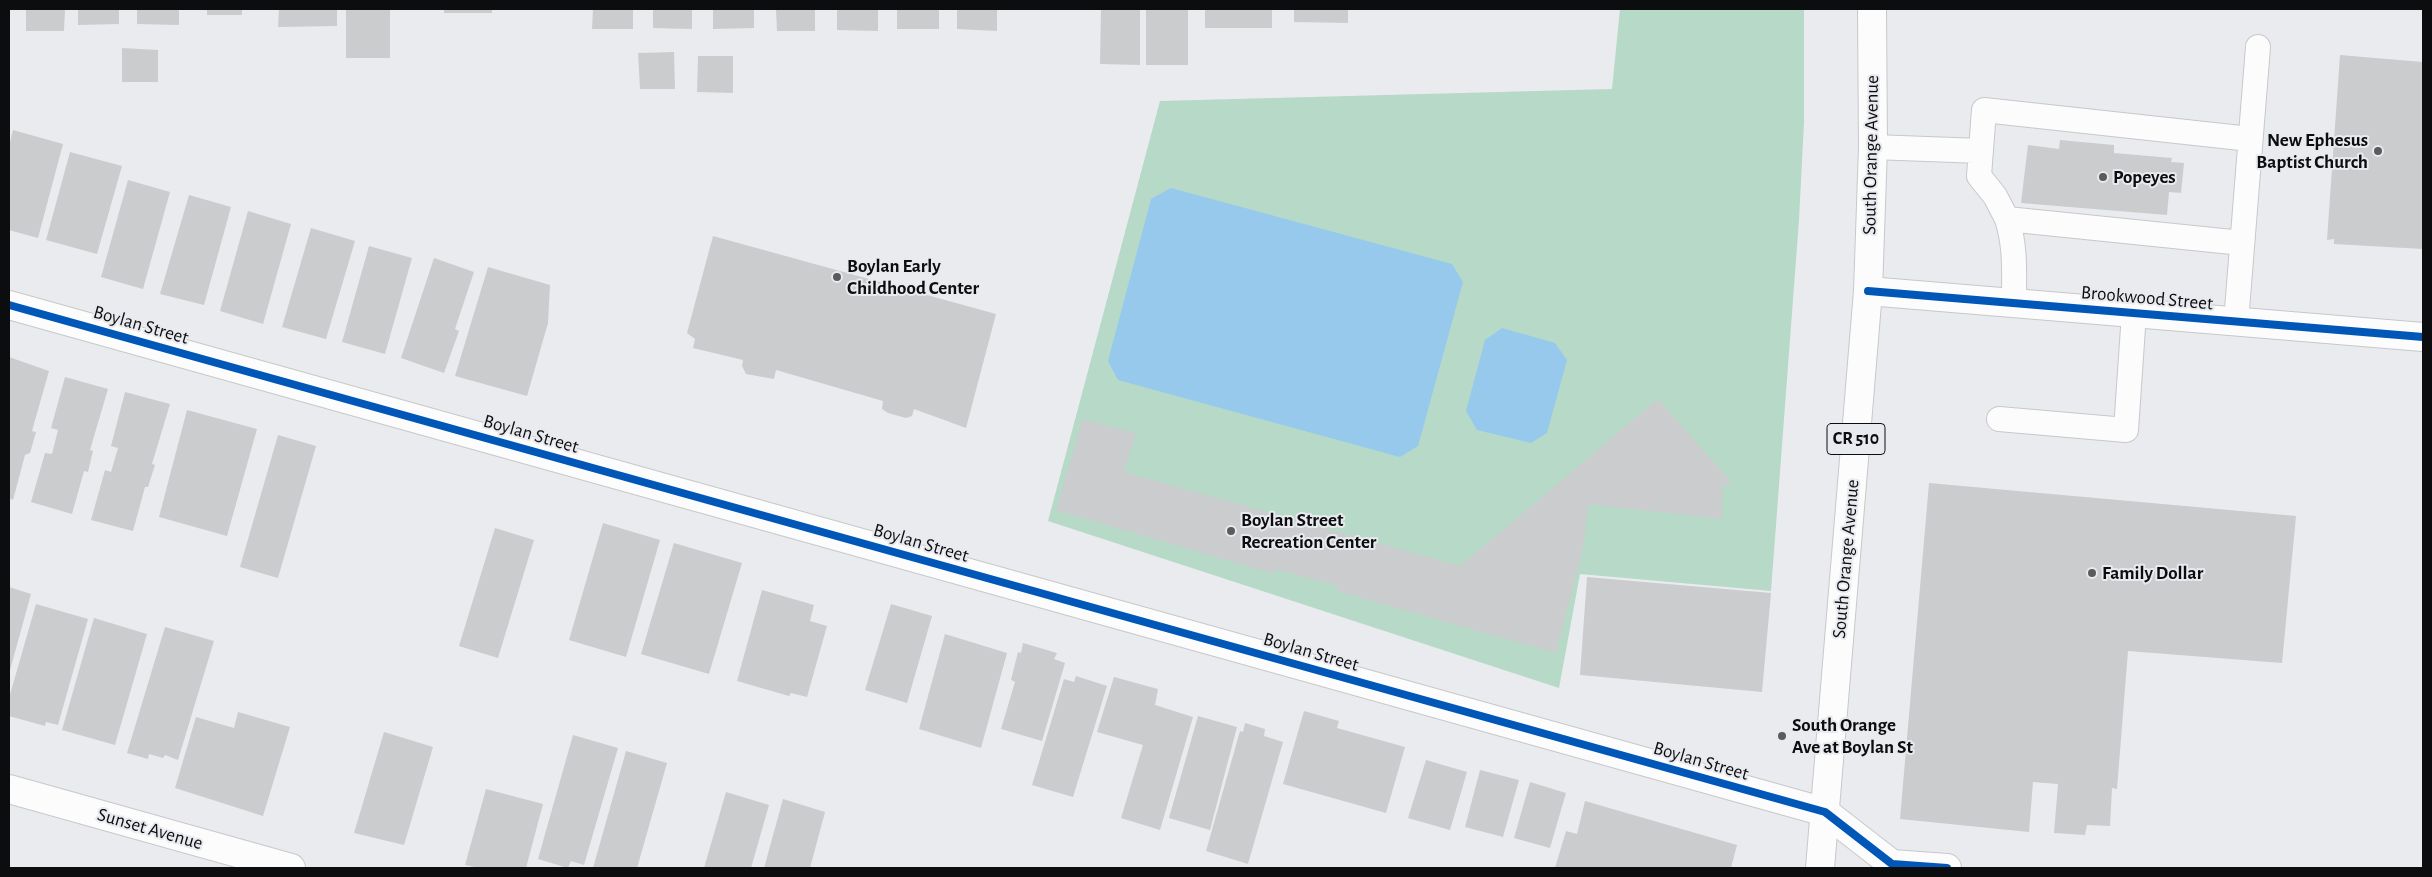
<!DOCTYPE html>
<style>
body{margin:0}
#map{position:relative;width:2432px;height:877px;overflow:hidden;background:#eaebee;font-family:"Alegreya Sans",sans-serif}
canvas{display:block}
.frame{position:absolute;inset:0;border:10px solid #0c0d0e;pointer-events:none}
</style>
<div id="map">
<canvas width="2432" height="877"></canvas>
<div class="frame"></div>
</div>
<script>
const ctx = document.querySelector('canvas').getContext('2d');
ctx.lineJoin = 'round';
function paint(path, color) { ctx.fillStyle = color; ctx.fill(path, 'evenodd'); }
function stroke(path, color, width, dash) { ctx.strokeStyle = color; ctx.lineWidth = width; ctx.lineCap = dash ? 'butt' : 'round'; ctx.setLineDash(dash || []); ctx.stroke(path); }
function label(font, color, halo, rows, align = 'center') {
  ctx.font = font + ' "Alegreya Sans",sans-serif'; ctx.lineWidth = 4; ctx.setLineDash([]); ctx.textBaseline = 'middle'; ctx.strokeStyle = halo; ctx.fillStyle = color; for (const [text, x, y, turn = 0] of rows) {
    ctx.save(); ctx.translate(x, y); ctx.rotate((+turn || 0) * Math.PI / 180); ctx.textAlign = isNaN(turn) ? turn : align; if (halo) ctx.strokeText(text, 0, 0); ctx.fillText(text, 0, 0); ctx.restore();
  }
}
const green = new Path2D(`
 M1620,9h184v113l-5,98 -28,371 -191,-17 -21,114 -511,-167 112,-420 452,-12z`);
const water = new Path2D(`
 M1171,188l281,76 11,18 -45,164 -18,11 -282,-77 -10,-19 43,-162z
 M1502,328l53,15 12,17 -20,73 -16,10 -54,-13 -11,-19 19,-71z`);
const building = new Path2D(`
 M26,9h39l-1,22h-38z
 M78,9h41v15l-41,1z
 M137,9h42v16l-42,-1z
 M207,9h35v6h-35z
 M279,9h58v17l-59,1z
 M346,9h44v49h-44z
 M444,9h48v4h-48z
 M593,9h40v20h-41z
 M653,9h39v20l-39,-1z
 M713,9h41v19l-41,1z
 M776,9h39v22h-38z
 M837,9h41v22l-41,-1z
 M897,9h42v20h-42z
 M957,9h40v22l-40,-2z
 M1101,9h39v56l-40,-1z
 M1146,9h42v56h-42z
 M1205,9h67v19h-67z
 M1294,9h54v14l-54,-1z
 M122,48l36,2v32h-36z
 M674,52l1,37h-35l-2,-36z
 M2340,55l83,7v187l-89,-5v-5l-7,1z
 M698,56h35v37l-36,-1z
 M13,130l50,14 -25,94 -29,-8v-84z
 M2060,140l54,5v8l58,5 -1,4 13,1 -3,30 -12,-1 -2,23 -146,-12 7,-58 31,4z
 M70,152l52,14 -25,88 -51,-14z
 M128,180l42,12 -27,97 -42,-12z
 M189,195l42,12 -27,98 -44,-11z
 M248,211l43,13 -28,100 -43,-13z
 M311,228l44,13 -29,98 -44,-12z
 M713,236l283,78 -30,114 -52,-19 -2,7 -6,2 -18,-5 -6,-4 1,-8 -107,-31 -2,9 -28,-5 -4,-8 1,-6 -50,-12 2,-9 -8,-6z
 M369,246l43,12 -27,96 -43,-12z
 M434,258l40,14 -19,57 4,2 -15,42 -43,-15z
 M488,267l62,18 -2,38 -21,73 -72,-20z
 M9,357l40,14 -17,60 4,1 -6,21 -5,2 -12,45 -4,-2z
 M65,377l43,12 -18,61 3,1 -5,21 -4,-1 -12,43 -41,-12 14,-49 7,1 6,-24 -7,-2z
 M125,392l45,12 -18,60 3,1 -7,22h-3l-12,44 -42,-11 14,-50 6,2 7,-24 -7,-2z
 M1658,399l73,83 -9,5v32l-134,-15 -4,39 -28,110 -219,-62 1,-5 -63,-17 -1,5 -218,-64 27,-91 53,14 -12,39 336,94z
 M187,410l70,19 -30,107 -68,-19z
 M278,435l38,11 -38,132 -38,-11z
 M1929,483l367,33 -14,147 -154,-12 -11,138 -5,-1 -2,38 -23,-1 -2,10 -31,-2 4,-49 -25,-2 -4,50 -129,-13z
 M603,523l57,17 -34,117 -57,-17z
 M495,528l39,12 -36,118 -39,-12z
 M674,543l68,20 -33,111 -68,-20z
 M1587,577l184,16 -9,99 -182,-17z
 M9,587l22,7 -22,80z
 M762,590l52,15 -4,16 17,5 -20,71 -16,-4 -2,3 -52,-15z
 M36,604l52,15 -30,106 -12,-3 -1,4 -36,-10v-18z
 M891,604l41,12 -25,87 -42,-13z
 M94,618l53,16 -32,111 -53,-15z
 M165,627l49,14 -36,119 -13,-5 -2,3 -14,-4 -1,5 -21,-6z
 M945,634l62,19 -26,95 -62,-19z
 M1023,643l34,10 -3,6 11,4 -23,78 -41,-12 14,-47 -4,-2 7,-28 3,1z
 M1076,676l31,10 -34,111 -41,-12 32,-106 10,3z
 M1114,677l44,12 -3,16 38,12 -33,113 -39,-12 22,-73 -46,-13z
 M1304,711l35,10 -2,7 68,19 -19,66 -103,-29z
 M238,712l52,15 -27,89 -88,-28 21,-71 38,11z
 M1198,716l39,11 -27,103 -41,-12z
 M1245,723l20,6 -1,7 19,6 -35,122 -42,-13 34,-120 3,1z
 M384,732l49,15 -29,98 -50,-12z
 M573,735l45,13 -34,117 -13,-4 -3,7 -30,-9z
 M626,751l41,12 -30,105h-44z
 M1426,760l41,12 -17,58 -42,-12z
 M1480,770l39,10 -16,57 -38,-10z
 M1530,782l36,11 -16,55 -36,-10z
 M486,789l57,15 -17,64h-47l-14,-3z
 M726,792l43,13 -18,63h-47z
 M783,799l42,13 -15,56h-46z
 M1585,801l152,44 -6,23h-176l11,-37 11,3z`);
const service = new Path2D(`
 M1873,147l108,4
 M2007,219c9,28 7,55 7,84
 M2242,243l-235,-24 -12,-23 -16,-20 5,-66 266,29
 M2236,322l22,-275
 M1999,419l127,11 8,-117`);
const minor = new Path2D(`
 M1868,291l555,46
 M9,305l1816,507 67,52 55,4
 M9,789l282,79`);
const primary = new Path2D(`
 M1820,868l48,-577 5,-144 -1,-138`);
const cycleway = new Path2D(`
 M1868,291l555,46
 M9,305l1816,507 67,52 55,4`);
const markers = [
 [2378,151,5,"#5a5b5c"],
 [2103,177,5,"#5a5b5c"],
 [837,277,5,"#5a5b5c"],
 [1231,531,5,"#5a5b5c"],
 [2092,573,5,"#5a5b5c"],
 [1782,736,5,"#5a5b5c"]
];
const shields = [
 [1856,439,58]
];
const shieldNames = [
 ["CR 510",1856,439]
];
const poiNames = [
 ["New Ephesus",2368,140,"right"],
 ["Baptist Church",2368,162,"right"],
 ["Popeyes",2113,177],
 ["Boylan Early",847,266],
 ["Childhood Center",847,288],
 ["Boylan Street",1241,520],
 ["Recreation Center",1241,542],
 ["Family Dollar",2102,573],
 ["South Orange",1792,725],
 ["Ave at Boylan St",1792,747]
];
const streetNames = [
 ["South Orange Avenue",1871,155,-89],
 ["Brookwood Street",2147,298,5],
 ["Boylan Street",141,325,16],
 ["Boylan Street",531,434,16],
 ["Boylan Street",921,543,16],
 ["South Orange Avenue",1846,559,-85],
 ["Boylan Street",1311,652,16],
 ["Boylan Street",1701,761,16],
 ["Sunset Avenue",150,829,16]
];
paint(green, '#b6d9c8');
paint(water, '#97c9ed');
paint(building, '#cbccce');
stroke(service, '#c7c8ca', 26);
stroke(minor, '#c7c8ca', 30);
stroke(primary, '#c7c8ca', 30);
stroke(service, '#fcfcfc', 24);
stroke(minor, '#fcfcfc', 28);
stroke(primary, '#fcfcfc', 28);
stroke(cycleway, '#0057b8', 8);
for (const [x, y, r, color] of markers) { const dot = new Path2D(); dot.arc(x, y, r, 0, 2 * Math.PI); ctx.fillStyle = color; ctx.fill(dot); stroke(dot, '#e9eaef', 2); }
for (const [x, y, w] of shields) { const box = new Path2D(); box.roundRect(x - w / 2, y - 15.5, w, 31, 4); ctx.fillStyle = '#e9eaef'; ctx.fill(box); stroke(box, '#0c0d0e', 1); }
label('bold 18px', '#0c0d0e', null, shieldNames);
label('bold 19px', '#0c0d0e', '#e9eaef', poiNames, 'left');
label('19px', '#0c0d0e', '#e9eaef', streetNames);
</script>
